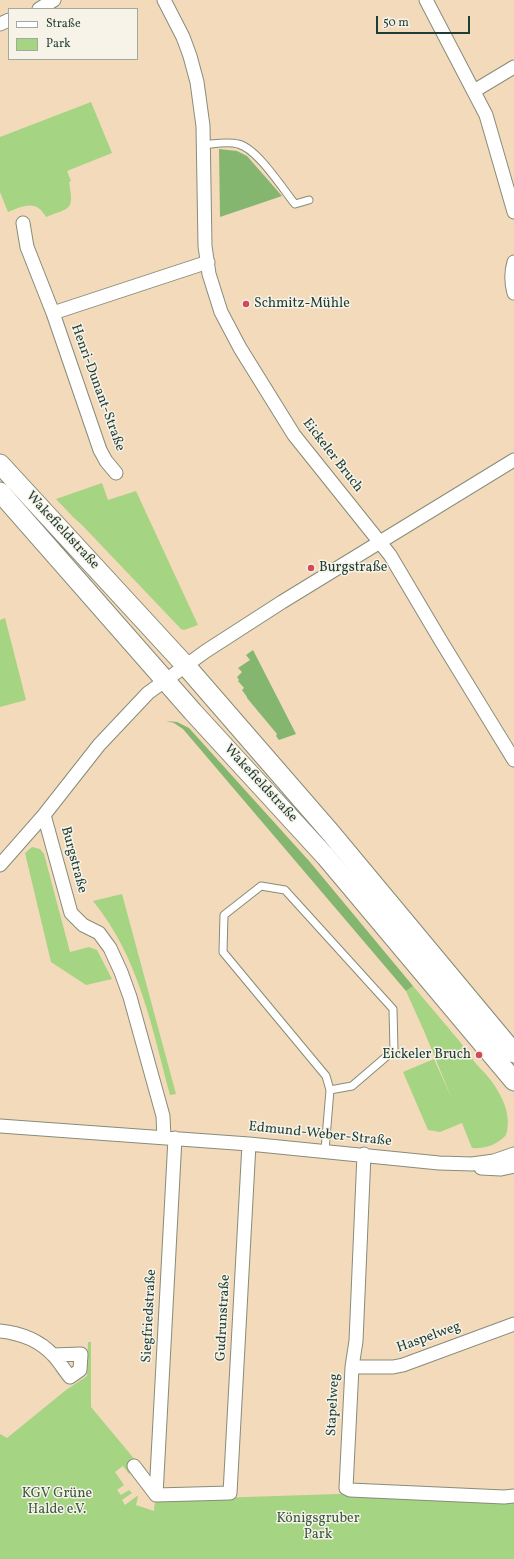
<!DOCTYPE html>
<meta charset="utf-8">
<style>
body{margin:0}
#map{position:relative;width:514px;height:1559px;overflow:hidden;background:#f2dabb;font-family:Vollkorn,serif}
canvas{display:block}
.legend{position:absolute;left:8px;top:8px;width:130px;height:52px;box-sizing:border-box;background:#f7f3e8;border:1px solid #a1aaa0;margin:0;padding:5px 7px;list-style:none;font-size:12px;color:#1f3d34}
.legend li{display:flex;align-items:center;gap:8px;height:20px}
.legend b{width:20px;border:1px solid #a1aaa0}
.scale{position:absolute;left:376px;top:16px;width:94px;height:18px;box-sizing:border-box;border:2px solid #1f3d34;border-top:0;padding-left:5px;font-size:12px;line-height:14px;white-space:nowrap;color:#1f3d34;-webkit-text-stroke:3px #f7f3e8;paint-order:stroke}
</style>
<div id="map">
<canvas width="514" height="1559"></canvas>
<ul class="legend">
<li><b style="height:5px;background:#fff"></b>Straße</li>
<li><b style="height:11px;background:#a5d482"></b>Park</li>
</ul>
<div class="scale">50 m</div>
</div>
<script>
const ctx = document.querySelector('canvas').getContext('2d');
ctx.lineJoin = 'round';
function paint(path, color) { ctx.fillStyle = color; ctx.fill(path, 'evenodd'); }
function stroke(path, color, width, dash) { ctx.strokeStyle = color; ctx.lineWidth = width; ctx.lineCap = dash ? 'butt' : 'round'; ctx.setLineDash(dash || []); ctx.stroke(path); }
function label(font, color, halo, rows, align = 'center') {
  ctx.font = font + ' Vollkorn,serif'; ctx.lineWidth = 3; ctx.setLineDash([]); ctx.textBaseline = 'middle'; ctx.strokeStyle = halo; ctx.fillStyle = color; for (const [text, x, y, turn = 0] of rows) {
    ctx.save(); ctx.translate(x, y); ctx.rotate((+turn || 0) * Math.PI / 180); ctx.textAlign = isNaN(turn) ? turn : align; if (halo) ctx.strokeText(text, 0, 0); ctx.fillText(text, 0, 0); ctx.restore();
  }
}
const green = new Path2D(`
 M91,102l21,51 -45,18 4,10 -2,1c5,29 2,25 -23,35 -10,-18 -23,-11 -38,-5l-8,-20v-55z
 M102,483l6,17 28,-9 62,134 -14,5 -3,-1 -99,-104 -9,-8 -17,-18z
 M5,618l21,82 -26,7v-87z
 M32,847l8,2 4,5 26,98 19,-5 8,3 15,29 -26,6 -35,-23 -26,-109z
 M122,894l54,200 -6,1c-18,-67 -31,-138 -77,-194z
 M413,986l48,57c6,9 12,18 19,25 16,16 34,43 26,67 -9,10 -21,14 -34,13l-10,-25 -22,9 -12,-2 -25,-58 31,-13 18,40 -28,-68 -18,-40z
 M88,1342h3v65l55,66 -9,-5 -8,6 -6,-8 -8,6 9,13 -7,5 4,5 8,-5 3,3 -10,7 3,5 12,-9 1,1 -2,8 18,6 1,-11 183,-6 176,8v57h-514v-125l7,4 59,-48 21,-14z`);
const forest = new Path2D(`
 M219,149l18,2 10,5 35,40 -62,21z
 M253,650l43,84 -17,6 -3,-4 1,-2 -30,-36v-1l-5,-7 2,-2 -6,-7 1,-1 -2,-3 5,-5 -4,-4 12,-8 -4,-5z
 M166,721l11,1 12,6 121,134 103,124 -7,5 -223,-262 -9,-6z`);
const lane = new Path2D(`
 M203,145c11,-1 24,-4 35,-1 19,4 44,44 57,60l14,-4
 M325,1150l5,-60 -4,-14 -103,-124 1,-37 37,-29 24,4 108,119 1,41 -42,36 -22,4`);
const street = new Path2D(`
 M164,0l19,37 7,19 7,26 6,44 2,120 4,28 12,38 19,36 54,87 96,120 51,86 73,119
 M426,0l60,115 28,97
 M39,9l15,-9
 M0,24l9,-4
 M474,91l40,-24
 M23,223l4,24 26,66 47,137 6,11 10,12
 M514,262c-3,10 -3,20 0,31
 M53,313l155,-51
 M44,815l27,98 12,12 16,8 11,15 11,24 9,25 33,119 1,22
 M0,865l44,-50 55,-70 49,-52 58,-42 76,-49 232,-142
 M0,1126l249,18 190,19 33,1 22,-3 20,-7
 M364,1154l-8,187 -4,26 -6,121 4,2 154,7 10,-1
 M481,1168l20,1 13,-3
 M0,1331c19,2 39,9 53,24 6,6 11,15 17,22l10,-7 1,-16 -28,1
 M352,1367h41l10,-2 111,-41
 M134,1466l22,29 74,-2 19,-349
 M156,1495l19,-357`);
const secondary = new Path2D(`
 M0,464l186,202 144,166 184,221
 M0,492l193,220 133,145 188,224`);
const markers = [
 [246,304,4,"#d1495b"],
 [311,568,4,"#d1495b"],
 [479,1055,4,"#d1495b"]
];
const poiNames = [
 ["Schmitz-Mühle",254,304],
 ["Burgstraße",319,568],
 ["Eickeler Bruch",471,1055,"right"]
];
const streetNames = [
 ["Henri-Dunant-Straße",97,388,70],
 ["Eickeler Bruch",332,456,52],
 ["Wakefieldstraße",62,531,47],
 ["Wakefieldstraße",260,784,47],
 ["Burgstraße",73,860,75],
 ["Edmund-Weber-Straße",320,1135,6],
 ["Siegfriedstraße",150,1316,-87],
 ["Gudrunstraße",224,1318,-87],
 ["Haspelweg",429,1338,-20],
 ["Stapelweg",334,1405,-87]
];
const parkNames = [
 ["KGV Grüne",57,1494],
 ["Halde e.V.",57,1510],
 ["Königsgruber",318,1519],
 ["Park",318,1535]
];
paint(green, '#a5d482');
paint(forest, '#84b670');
stroke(lane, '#888c78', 9);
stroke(street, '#888c78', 15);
stroke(secondary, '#888c78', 21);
stroke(lane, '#fff', 7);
stroke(street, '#fff', 13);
stroke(secondary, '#fff', 19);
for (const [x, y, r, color] of markers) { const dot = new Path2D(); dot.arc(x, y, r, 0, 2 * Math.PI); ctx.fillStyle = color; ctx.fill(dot); stroke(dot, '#f7f3e8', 1.5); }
label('14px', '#1f3d34', '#f7f3e8', poiNames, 'left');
label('14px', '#1f3d34', '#f7f3e8', streetNames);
label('14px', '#3a5b44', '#f7f3e8', parkNames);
</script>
